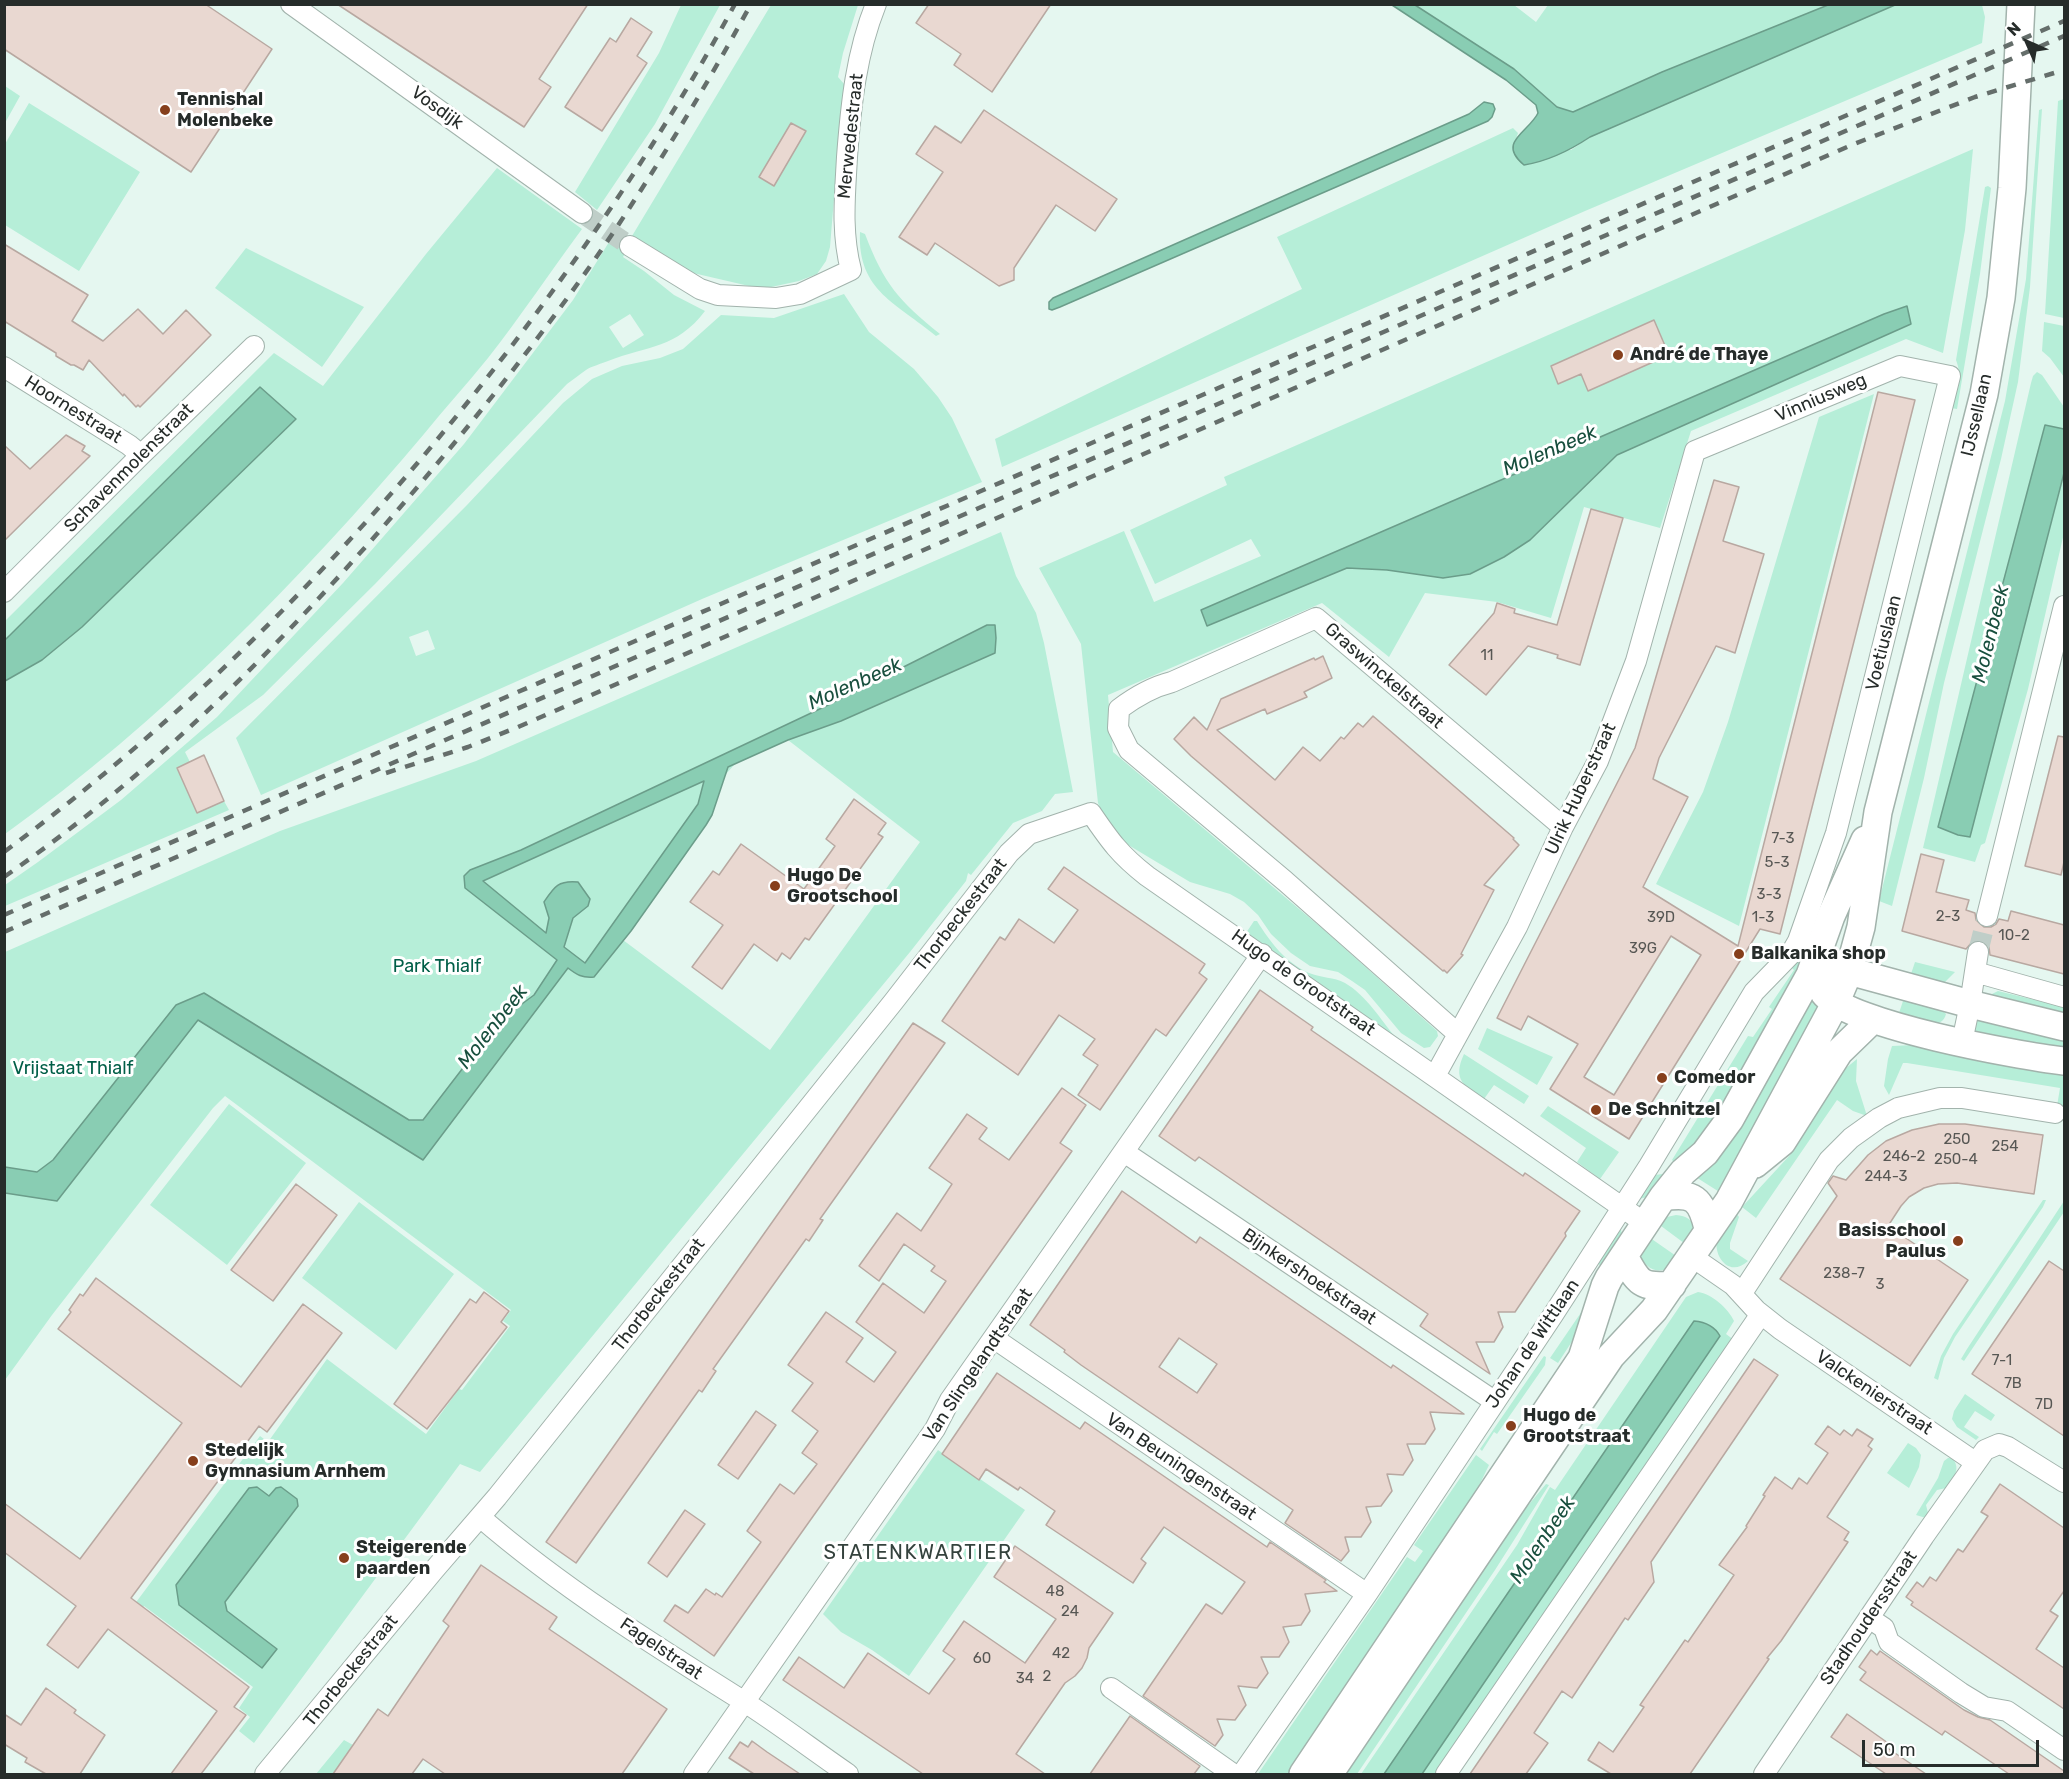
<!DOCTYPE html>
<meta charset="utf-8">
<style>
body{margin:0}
#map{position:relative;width:2069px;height:1779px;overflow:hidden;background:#e5f7f0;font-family:Rubik,sans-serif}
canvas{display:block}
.frame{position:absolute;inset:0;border:6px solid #262c2a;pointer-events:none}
.north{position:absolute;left:1997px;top:12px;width:60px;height:60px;-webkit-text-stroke:4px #fff;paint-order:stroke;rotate:315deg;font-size:16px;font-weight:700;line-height:24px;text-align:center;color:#262c2a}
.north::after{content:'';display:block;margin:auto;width:21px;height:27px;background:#262c2a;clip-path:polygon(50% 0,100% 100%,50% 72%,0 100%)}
.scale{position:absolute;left:1862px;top:1740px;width:177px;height:27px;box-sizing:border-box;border:3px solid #262c2a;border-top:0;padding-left:8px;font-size:18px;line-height:21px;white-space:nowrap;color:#262c2a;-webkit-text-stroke:4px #fff;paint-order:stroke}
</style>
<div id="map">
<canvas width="2069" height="1779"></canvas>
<div class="frame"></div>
<div class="north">N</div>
<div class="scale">50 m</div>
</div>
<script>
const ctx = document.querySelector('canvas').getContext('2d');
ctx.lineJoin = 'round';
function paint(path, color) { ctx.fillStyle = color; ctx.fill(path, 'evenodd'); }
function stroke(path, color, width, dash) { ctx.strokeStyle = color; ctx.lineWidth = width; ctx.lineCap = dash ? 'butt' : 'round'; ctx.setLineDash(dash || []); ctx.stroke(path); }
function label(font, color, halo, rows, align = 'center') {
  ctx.font = font + ' Rubik,sans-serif'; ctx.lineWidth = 6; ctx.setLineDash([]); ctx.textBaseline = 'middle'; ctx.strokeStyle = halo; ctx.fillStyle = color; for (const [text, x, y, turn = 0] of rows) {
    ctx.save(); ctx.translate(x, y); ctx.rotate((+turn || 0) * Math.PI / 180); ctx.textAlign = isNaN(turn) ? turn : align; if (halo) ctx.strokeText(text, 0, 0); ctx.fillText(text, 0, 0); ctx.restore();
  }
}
const green = new Path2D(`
 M1475,4l2,2 2,-2 35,1 22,17 12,-17h280l-166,67 -89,40 -16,-5 -43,-38 -99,-64z
 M681,5h39l-65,119 -58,86 -22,-18 84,-139z
 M771,5h87l-15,48 -5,24 7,8 -5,40 -10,122 -4,14 -9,13 -18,7 -37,8 -69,-16 -19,-9 -42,-28z
 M1895,5h87l3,12 -3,26 -397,168 -583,256 -7,-28 307,-150 -25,-52 236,-109 5,5 -5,15 58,2 19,-13z
 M5,86l15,10 -15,27z
 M2064,99v219l-19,-4 13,-213z
 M29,103l111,69 -61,99 -74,-46v-81z
 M2042,109l-12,178 -12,95 -17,77 -57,224 -20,95 -32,128 -13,-5 126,-500 21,-122 13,-169z
 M1973,149l-8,81 -22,123 -37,-14 -215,92 -31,97 -76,-21 -33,111 -54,-16 -72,-9 -36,64 -67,-54 -214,92 5,57 211,178 113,101 1,5 -8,11 -6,1 -23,-15 -36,-43 -13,-9 -14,-9 -28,-6 -19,-13 -20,-19 -13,-19 -14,-13 -14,-8 -40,-12 -75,-45 -5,-5 -12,-29 -17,-159 -42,-76 85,-37 30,71 107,-46 -10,-17 -96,45 -25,-54 97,-45 -3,-8zM1911,324l-294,131 -87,85 -26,17 -34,17 -27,4 -56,-8 -40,-2 -140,57 -6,-15z
 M497,168l85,61c-32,43 -61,87 -94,129 -21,26 -43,50 -64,76 -125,148 -262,287 -419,400l-1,-153 38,-21 40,-33 213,-209 -35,-31 -255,253v-19l269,-268 49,33 103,-132z
 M1988,186l3,2 -11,86 -23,135 -6,-1c7,-18 12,-29 5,-48l29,-173z
 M860,232l5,2c19,50 34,67 75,100l-4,2c-38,-32 -79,-45 -76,-104z
 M614,234l16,11 -7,12 21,14 30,24 31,16c-29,38 -56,34 -97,50 -7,3 -16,5 -22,9 -6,4 -12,9 -19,14l-192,200 -112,111 -78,57 5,10 -13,6 20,45 27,-12 5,9 -224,96v-21l33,-23 83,-62 96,-83 126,-134 121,-139 109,-144zM630,314l14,21 -21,13 -14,-21z
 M246,248l118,59 -42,60 -107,-79z
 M844,294l25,38 45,37 24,28 14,21 30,64 -280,117 -441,196 -25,-57 231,-233 96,-102 29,-24 30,-13 38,-8 23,-9 38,-34 53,3zM428,630l7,19 -19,7 -7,-19z
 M2044,322l20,4v51l-14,-19 -8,-7z
 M2037,372l5,3 22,32v22l-19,-4 -106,402 31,9 94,-363v60l-36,156 -43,154 -4,2 -6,17 -52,-14 108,-465 2,-7z
 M1874,394l-135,532 -83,-42 47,-92 25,-70 91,-305z
 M1001,532l15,44 20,37 8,30 29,149 -18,2 -13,17 -29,12 -42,52 -3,-2 -2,8 -56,71 -430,520 -20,-8 -206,279 -15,-12 11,-14 -11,-9 14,-21 -109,-81 -6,8 -7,-5 129,-173 8,6 59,-83 99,75 33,-45 3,1 48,-64 -7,-5 8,-11 -286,-214 -12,12 -161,207 -47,65v-428l275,-121 196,-70zM788,740l132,102 -150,208 -147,-110 89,-125 13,-40 10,-11zM257,1488l12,8 29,10 -73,96 2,9 50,38 -101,-63z
 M1819,919l-30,74 -76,136 -38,34 -3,-3 76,-124 5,1 19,-28 -3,-2 25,-37 -3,-3z
 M1254,921h3c13,21 29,42 52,52 12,5 25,4 36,10 21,12 36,37 51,55l-150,-105z
 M1915,962l40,10 -12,12 -33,-7z
 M1998,991l66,16v9l-76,-20z
 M1822,998l-67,129 -26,43 -8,23 -30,-19 107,-161 15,-13z
 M1903,1001c14,2 34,2 43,13 -5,20 -34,3 -47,-1z
 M1978,1020h5l76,19 5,3v13l-88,-21c-2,-5 -2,-9 2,-14z
 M1487,1028l66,29 -16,28 -59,-36z
 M1914,1045l139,29h11v37l-2,1 -5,-6 3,-18 -153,-25h-4l-14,32 -5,-9 4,-27 4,-13z
 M1464,1054l65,42 -5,8 -30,-19 -10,14c-20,-13 -32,-19 -20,-45z
 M1857,1059l-1,22 11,35 -14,-5 -16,-11 -81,118 -14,-11 48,-52 50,-82z
 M229,1104l77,59 -79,102 -77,-60z
 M1548,1106l71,46 -19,27 -23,-17 9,-14 -46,-32z
 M1652,1173l3,2 15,-2 -23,24 -8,2z
 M2043,1200h3l-3,7 -88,130 -11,21 -6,22 -4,-2 7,-22 12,-22z
 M2064,1201v11l-100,149 -3,-2 6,-10z
 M359,1202l95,72 -58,76 -94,-72z
 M1736,1213l3,4 -9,26v6l18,12c-19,18 -37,-6 -30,-26 3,-8 12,-16 18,-22z
 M1676,1215c22,2 18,15 12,31l-31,-23 10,-6z
 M1617,1228l4,1 1,7 -18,34 -8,-9z
 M1646,1235l33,23c-4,6 -8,11 -16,12 -11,3 -24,-8 -22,-20 0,-5 3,-10 5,-15z
 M1698,1292c14,2 30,16 36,29l-8,13 8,6 -297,434h-15l298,-437c-5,-11 -15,-13 -26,-16l-310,453h-23l156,-229 33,-58 5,3 131,-193z
 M1593,1295l-11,31 -24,37 -8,-5z
 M1544,1356l2,1 -1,8 -48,69 -3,-2 -12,19 -2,-2z
 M1965,1394l30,21 -4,6 -16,-10 -11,16 15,10 -3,3 -19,-13 -5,-8 2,-8z
 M1908,1443l8,5 5,7 -2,12 -10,21 -22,-15z
 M938,1450l87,60 -116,166 -37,-26 -31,-18 -18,-18z
 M1476,1455l13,10 -37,77 -158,232h-36l149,-217 8,5 8,-11 -9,-6z
 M1948,1458h4c10,11 1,20 -6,30l-9,2 -11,15 2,8 -2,5 -10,-3 22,-37 6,-17z
 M1546,1484l3,1 -54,85 -138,204h-23l134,-197z
 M344,1740l9,5 -20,29h-17z`);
const water = new Path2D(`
 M1392,5h23l99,64 43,38 16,5 89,-40 166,-67h67l-305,132c-21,14 -41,24 -66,28 -28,-23 5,-33 14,-52l-2,-8 -30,-25z
 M1484,102l9,2 2,5 -3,8 -4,4 -428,186 -8,3 -3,-1v-7l4,-4 416,-184z
 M1907,306l4,18 -294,131 -87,85 -26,17 -34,17 -27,4 -56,-8 -40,-2 -140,58 -6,-16 683,-296z
 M260,387l36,32 -214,208 -40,33 -37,21v-41z
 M2045,425l19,4v44l-94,364 -12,-2 -20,-8z
 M987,625h8l1,13 -1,15 -154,68 -53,19 -60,27 -16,48 -6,10 -75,106 -37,46c-12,1 -17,-2 -26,-9l-145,192 -225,-140 -141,181 -52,-8v-26l32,5 16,-12 123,-155 28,-12 205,127h14l76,-99 35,-26 23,-35 -92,-72 -1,-12 6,-6 51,-20 305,-144zM704,781l-6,23 -113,159 -21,-16 9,-29 15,-12 2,-7 -12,-17c-20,-2 -24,5 -34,20l5,16 -3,15 -63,-52z
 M1694,1321c11,1 21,6 26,15l-298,438h-38z
 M257,1487l12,9 7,-8 5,-1 16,12 1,7 -73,96 2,9 50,38 -15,19 -83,-63 -3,-20 73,-97z`);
const building = new Path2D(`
 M4,4h201l67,45 -81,123 -187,-123z
 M337,4h251l-49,75 12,8 -27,40z
 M929,4h122l-59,88 -38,-27 7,-11 -45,-31z
 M631,18l21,14 -15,24 10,7 -45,68 -37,-24 45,-69 6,4z
 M984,110l133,89 -22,32 -39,-26 -42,63v12l-15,6 -64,-43 -8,12 -28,-18 44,-65 -27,-18 19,-28 26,17z
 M791,123l15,8 -32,55 -15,-9z
 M4,244l84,51 -16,26 31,20 35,-32 25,25 23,-24 25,25 -57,58 -14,14 -2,-2 -2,2 -12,-13 -1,2 -34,-36 -6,10 -9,-5h-3l-15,-9v-3l-52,-32z
 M1654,320l15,35 -81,36 -7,-17 -23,10 -7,-18z
 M1878,392l37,8 -135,534 -20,-5 -131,210 -79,-50 28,-45 -50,-28 -7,14 -24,-12 138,-270 79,-268 25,7 -16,54 41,13 -29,99 -19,-7 -57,112 -6,21 35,18 -45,90 95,59zM1671,936l30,19 -87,140 -30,-18z
 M66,435l19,11 -3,5 8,5 -86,85v-96l26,24z
 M1591,509l32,9 -43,147 -23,-7 1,-3 -30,-9 -42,49 -37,-30 45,-52 3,-10 18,6 -1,4 43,12z
 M1323,656l9,22 -28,14 3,5 -40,17 -2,-5 -48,21 58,50 28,-33 17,14 21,-24 3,2 14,-16 5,4 10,-11 141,122 -1,1 6,6 -35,40 10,5 -33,64 2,1 -16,18 -3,-3 -1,1 -252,-215 -17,-17 20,-22 13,13 14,-31 93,-41 1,2z
 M2058,736l6,1v125l-3,13 -36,-9z
 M204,755l20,46 -27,12 -20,-45z
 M854,799l32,24 -8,11 5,3 -74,103 -4,-2 -15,21 -8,-6 -5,8 -23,-17 -32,45 -30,-22 31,-42 -33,-23 23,-31 6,4 22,-31 63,45 31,-43 -9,-7z
 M1921,854l23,6 -8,32 33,8 -3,10 9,3 1,7 8,7h7l5,-3 3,-5 9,2 3,-10 53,14v49l-74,-19 -1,-8 -9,-7 -7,1 -7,8 -64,-18z
 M1064,867l141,97 -6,9 8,6 -41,57 -10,-7 -56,81 -22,-15 20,-30 -15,-10 12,-16 -36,-24 -41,60 -76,-54 58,-84 5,3 14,-21 35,24 24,-33 -30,-21z
 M1260,990l53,37 -2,3 212,146 2,-3 55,38 -15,22 1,3 -51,76h-17l5,15 -9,15h-18l14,32 -70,-48 8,-12 -229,-157 -4,4 -36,-25z
 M913,1023l32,20 -125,176 3,1 -14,21 -3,-2 -93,130 3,2 -14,21 -3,-2 -123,173 -30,-21z
 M1062,1088l24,17 -26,38 12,8 -358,505 -50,-35 11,-16 13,8 18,-24 9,6 1,-2 6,4 39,-55 -14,-11 33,-47 14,10 23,-30 -15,-11 16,-22 -26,-20 21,-28 -25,-18 38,-53 37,26 -17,24 28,20 22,-30 -40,-30 27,-39 41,30 22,-32 -15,-10 4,-5 -31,-22 -25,37 -20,-15 38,-53 24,18 31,-47 -23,-16 38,-54 20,14 -8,11 30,21z
 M1939,1124h26l78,11 -9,59 -77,-11 -19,1 -14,4 -15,9 -8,9 -13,20 80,54 -58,86 -130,-87 57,-83 -9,-13 5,-7 13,4 22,-25 18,-14 26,-11z
 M296,1184l41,31 -64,86 -42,-31z
 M1122,1191l74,52 4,-6 191,131 2,-3 71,49 -34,-2 5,17 -10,15h-18l6,16 -10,15 -16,-1 5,17 -11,15 -15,1 5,15 -10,15h-16l4,14 -8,10 -56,-38 8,-13 -212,-145 -17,-13 1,-2 -35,-25zM1179,1338l38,26 -20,29 -38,-26z
 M2049,1261l15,10v165l-92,-62z
 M96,1278l145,109 62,-83 39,29 -75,99 -8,-6 -128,172 118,89 -15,20 12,8 -45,59h-30l46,-63 -109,-82 -30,39 -31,-23 29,-39 -72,-54v-49l76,56 102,-136 -124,-94 13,-17 -2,-2 11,-16 3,2z
 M484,1292l25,19 -8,11 6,5 -80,102 -33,-25 76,-105 6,4z
 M1754,1359l24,16 -127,187 3,20 -26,38 -3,-2 -53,80 -10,-7 -28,42 14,10 -22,31h-56z
 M997,1373l83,56 5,-7 182,125 3,-5 56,38 -2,2 13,9 -32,3 5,17 -9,14 -18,2 6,15 -10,15h-18l7,16 -11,15 -19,-2 8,19 -11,15 -18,-1 6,16 -8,11 -72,-50 63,-92 16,10 23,-32 -81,-55 -23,32 5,4 -13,20 -87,-58 9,-14 -35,-24 -2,3 -32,-21 -7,11 -37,-26z
 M756,1411l20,14 -38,54 -20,-14z
 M1828,1426l12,9 4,-5 8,6 5,-7 16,10 -5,7 4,3 -45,68 22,15 -5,8 4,2 -67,99 -14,17 2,1 -79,115h-79l-23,-14 11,-18 14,10 31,-45 -4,-2 45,-65 3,2 46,-67 -15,-10 28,-38 -1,-1 19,-30 -2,-1 12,-18 17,12 7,-11 8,6 21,-31 -13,-9z
 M2000,1484l64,44v63l-14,20 8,5 -22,33 28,19v41l-153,-104 2,-3 -7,-5 11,-15 6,5 7,-10 6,4 22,-32 5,3 25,-36 -7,-4z
 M685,1510l20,14 -38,53 -19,-14z
 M1015,1546l98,67 -24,35 -2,10 -5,10 -7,8 -10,7 -49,71 29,20h-122l-140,-94 16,-23 45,31 24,-35 61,41 26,-35 -12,-8 21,-30 61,42 31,-44 -62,-42z
 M481,1565l76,52 -8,12 118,80 -45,65h-177l-22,-15 -11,15h-79l45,-65 10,7 61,-90 -6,-5z
 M1871,1650l6,5 3,-4 84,59 14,7 12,3 74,51v3h-55l-64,-43 -3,4 -82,-55 6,-8 -7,-5z
 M46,1688l30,22 -2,3 31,22 -25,39h-34l-21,-12 2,-4 -23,-14v-30l17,11z
 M1847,1714l41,29 -2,4 40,27h-40l-55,-37z
 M1130,1716l70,50 -6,8h-104z
 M752,1741l15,11 33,22h-46l-25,-16 11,-16 8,5z`);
const streetTunnel = new Path2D(`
 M582,213l48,33
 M1978,952l9,-36`);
const street = new Path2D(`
 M291,4l291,209
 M630,246l70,43 18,6 58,3 24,-4 51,-24c-10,-38 -6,-75 -4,-113 4,-53 9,-103 29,-153
 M4,367l125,78 12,10
 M4,592l137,-137 113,-109
 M1987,916l77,-310
 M1975,972l89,25
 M1458,1034l-173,-153 -156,-131 -11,-22 1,-19c16,-12 33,-22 53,-27l144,-64 247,209
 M1962,1042l8,-38 8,-52
 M1124,1152l370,249
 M1691,1256l42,29 23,25 24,19 195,133
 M1742,1293l87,-133 22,-22 28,-20 19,-10 42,-10h22l93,15
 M995,1339l372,255
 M480,1517c81,70 172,127 263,184 36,23 70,49 105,73
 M1869,1618l15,10 5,14 72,51 23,14 23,4 57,39
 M1111,1688l122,86
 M265,1774l169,-204 63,-73 397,-496 115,-148 20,-19 62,-21c19,28 29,42 56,63l499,348
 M694,1774l241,-345 15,-29 312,-446
 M1242,1774l125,-180 186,-279 96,-149 105,-174 36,-37 8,-14 38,-108 114,-457 -50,-10 -205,85 -59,210 -38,100 -35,66 -46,100 -82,149
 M1446,1774l315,-460
 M1764,1774l160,-238 61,-86 14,-6 9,3 56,35`);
const secondary = new Path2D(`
 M1832,973l17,-2 121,33 94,23
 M1824,993c24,32 196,63 240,68
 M1755,1164l27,-22 57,-90 33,-32
 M1663,1197c31,-5 38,2 45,31
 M1624,1256c14,27 17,32 48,29
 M1303,1774l279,-416 23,-72 4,-8 54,-81 20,-25 22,-19 25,-34 80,-144 21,-59 34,-76
 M1329,1774l282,-418 43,-46 75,-109 106,-197 14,-33 12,-44 17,-115 106,-418 17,-96 11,-110 9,-184`);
const rail = new Path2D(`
 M386,773l82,-26 50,-20 1336,-583 121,-47 89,-27
 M4,852c209,-154 389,-343 542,-552 69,-94 133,-193 189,-296
 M4,877c140,-97 260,-215 372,-342 84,-96 165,-196 237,-302 49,-74 95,-150 138,-229
 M4,915l2060,-894
 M4,932l2060,-896`);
const markers = [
 [165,110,6,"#863f1c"],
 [1618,355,6,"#863f1c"],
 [775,886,6,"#863f1c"],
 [1739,954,6,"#863f1c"],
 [1662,1078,6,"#863f1c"],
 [1596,1110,6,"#863f1c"],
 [1958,1241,6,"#863f1c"],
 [1511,1426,6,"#863f1c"],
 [193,1461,6,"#863f1c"],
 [344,1558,6,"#863f1c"]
];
const numberNames = [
 ["11",1487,656],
 ["7-3",1783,839],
 ["5-3",1777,863],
 ["3-3",1769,895],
 ["2-3",1948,917],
 ["39D",1661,918],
 ["1-3",1763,918],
 ["10-2",2014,936],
 ["39G",1643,949],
 ["250",1957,1140],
 ["254",2005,1147],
 ["246-2",1904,1157],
 ["250-4",1956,1160],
 ["244-3",1886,1177],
 ["238-7",1844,1274],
 ["3",1880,1285],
 ["7-1",2002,1361],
 ["7B",2013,1384],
 ["7D",2044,1405],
 ["48",1055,1592],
 ["24",1070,1612],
 ["42",1061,1654],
 ["60",982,1659],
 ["2",1047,1677],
 ["34",1025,1679]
];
const poiNames = [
 ["Tennishal",177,100],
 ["Molenbeke",177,121],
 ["André de Thaye",1630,355],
 ["Hugo De",787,876],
 ["Grootschool",787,897],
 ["Balkanika shop",1751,954],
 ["Comedor",1674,1078],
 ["De Schnitzel",1608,1110],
 ["Basisschool",1946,1231,"right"],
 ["Paulus",1946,1252,"right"],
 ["Hugo de",1523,1416],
 ["Grootstraat",1523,1437],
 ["Stedelijk",205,1451],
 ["Gymnasium Arnhem",205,1472],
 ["Steigerende",356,1548],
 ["paarden",356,1569]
];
const streetNames = [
 ["Vosdijk",437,108,36],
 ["Merwedestraat",851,136,-84],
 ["Vinniusweg",1821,398,-23],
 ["Hoornestraat",73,410,32],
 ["IJssellaan",1977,415,-77],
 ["Schavenmolenstraat",129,468,-45],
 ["Voetiuslaan",1884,643,-76],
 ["Graswinckelstraat",1384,676,41],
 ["Ulrik Huberstraat",1581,789,-65],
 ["Thorbeckestraat",961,915,-52],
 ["Hugo de Grootstraat",1303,983,35],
 ["Bijnkershoekstraat",1309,1277,34],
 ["Thorbeckestraat",659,1295,-52],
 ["Johan de Wittlaan",1533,1344,-56],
 ["Van Slingelandtstraat",978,1365,-56],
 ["Valckenierstraat",1874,1393,34],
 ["Van Beuningenstraat",1181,1467,34],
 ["Stadhoudersstraat",1869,1618,-56],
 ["Fagelstraat",661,1649,34],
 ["Thorbeckestraat",351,1671,-51]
];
const parkNames = [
 ["Park Thialf",437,967],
 ["Vrijstaat Thialf",73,1069]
];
const waterNames = [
 ["Molenbeek",1550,451,-23],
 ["Molenbeek",1991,634,-76],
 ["Molenbeek",855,684,-24],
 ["Molenbeek",493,1027,-52],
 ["Molenbeek",1543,1540,-56]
];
const neighbourhoodNames = [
 ["STATENKWARTIER",918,1553]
];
paint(green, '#b6eed8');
paint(water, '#89cdb3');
stroke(water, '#6b9d8a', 1.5);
paint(building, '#e9d8d1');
stroke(building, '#b8a8a1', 1.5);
stroke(streetTunnel, '#bfcec8', 20, [20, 10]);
stroke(street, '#a2b3ac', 22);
stroke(secondary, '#a2b3ac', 30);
stroke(street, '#fff', 20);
stroke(secondary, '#fff', 27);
stroke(rail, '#656e6b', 4.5, [10, 10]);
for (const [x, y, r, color] of markers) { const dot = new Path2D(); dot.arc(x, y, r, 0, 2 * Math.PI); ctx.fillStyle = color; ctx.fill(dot); stroke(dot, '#fff', 2); }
label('15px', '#575754', null, numberNames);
label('bold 18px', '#262c2a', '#fff', poiNames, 'left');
label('18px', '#262c2a', '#fff', streetNames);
label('18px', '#005e47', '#fff', parkNames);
label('italic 20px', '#184f3e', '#fff', waterNames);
ctx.letterSpacing = '1.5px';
label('20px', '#34423d', '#fff', neighbourhoodNames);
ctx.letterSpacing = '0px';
</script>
